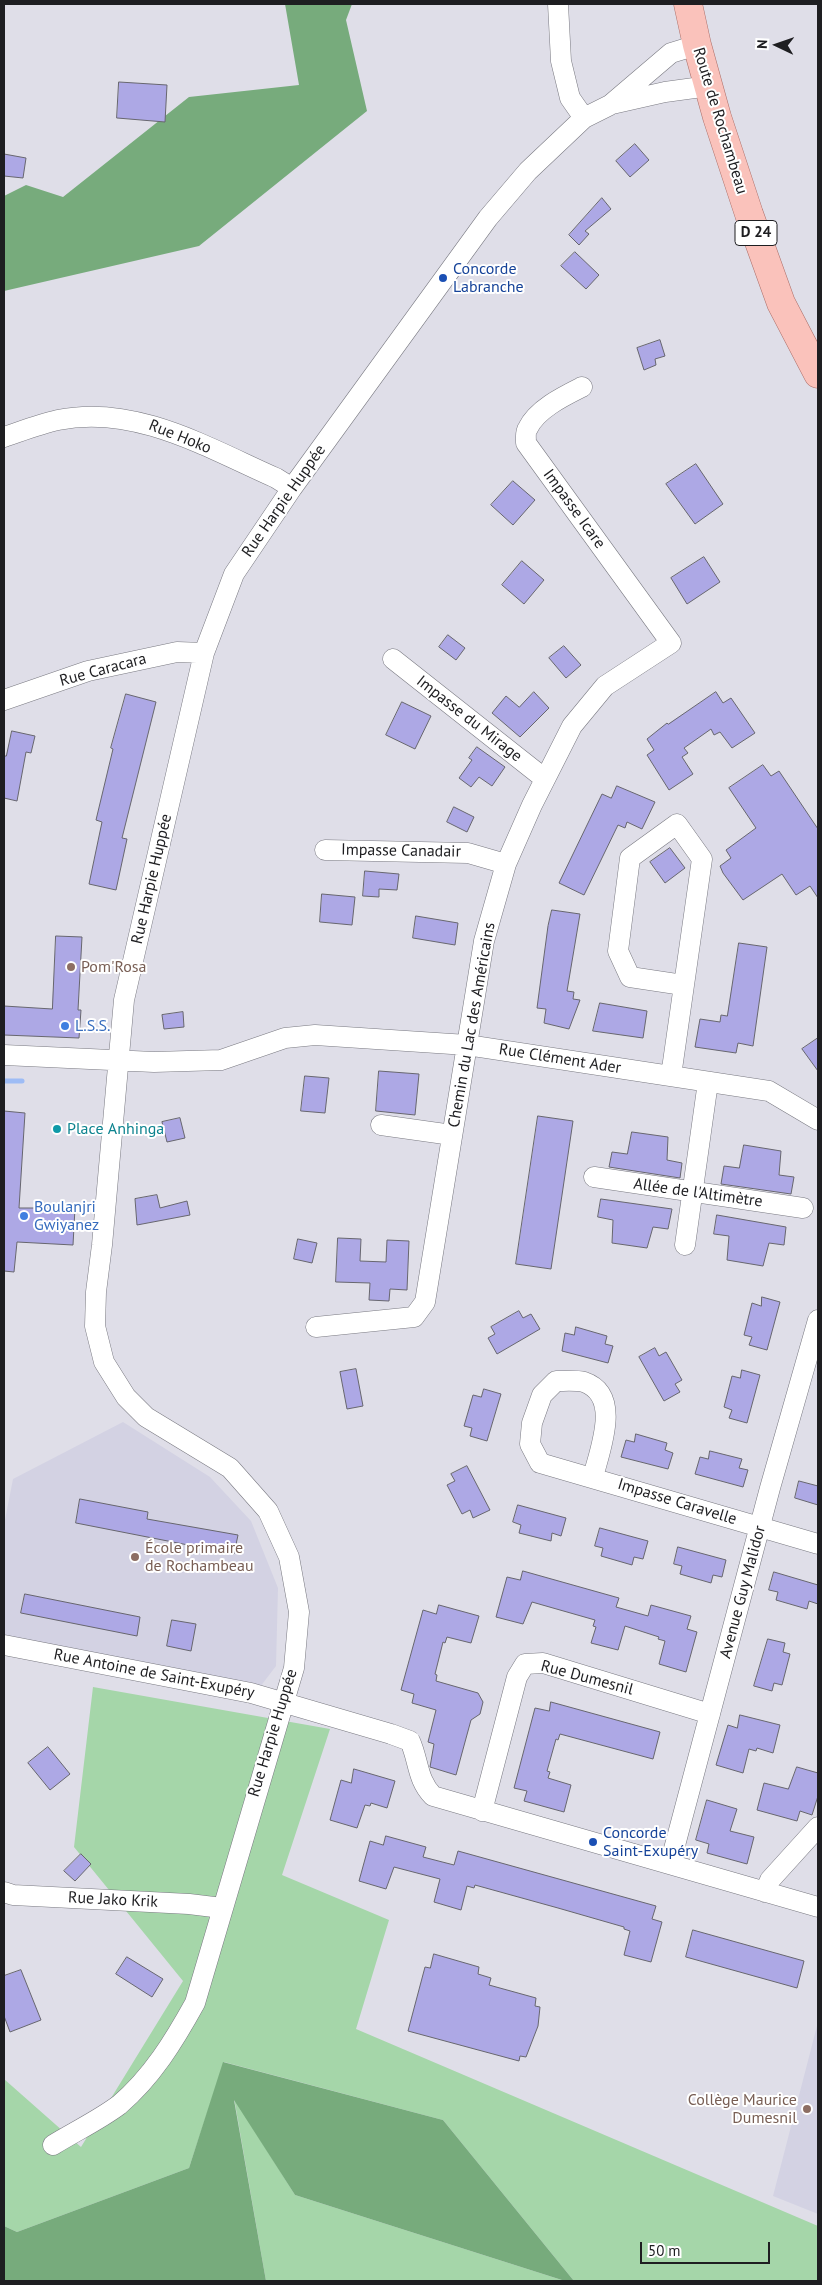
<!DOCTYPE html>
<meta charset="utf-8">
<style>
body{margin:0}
#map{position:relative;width:822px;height:2285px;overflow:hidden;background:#dfdee8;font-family:"PT Sans",sans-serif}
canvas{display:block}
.frame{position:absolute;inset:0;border:5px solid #1e1e21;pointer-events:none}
.north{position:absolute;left:752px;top:20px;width:50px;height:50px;-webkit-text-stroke:4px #fff;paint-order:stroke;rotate:273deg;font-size:14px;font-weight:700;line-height:20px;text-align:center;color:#1e1e21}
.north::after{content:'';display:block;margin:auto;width:18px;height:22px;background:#1e1e21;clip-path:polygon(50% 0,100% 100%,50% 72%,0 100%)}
.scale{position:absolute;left:640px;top:2242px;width:130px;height:22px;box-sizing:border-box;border:2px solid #1e1e21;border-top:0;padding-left:6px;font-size:15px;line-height:18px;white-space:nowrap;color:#1e1e21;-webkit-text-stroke:4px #fff;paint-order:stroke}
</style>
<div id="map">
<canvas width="822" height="2285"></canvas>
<div class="frame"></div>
<div class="north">N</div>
<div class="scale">50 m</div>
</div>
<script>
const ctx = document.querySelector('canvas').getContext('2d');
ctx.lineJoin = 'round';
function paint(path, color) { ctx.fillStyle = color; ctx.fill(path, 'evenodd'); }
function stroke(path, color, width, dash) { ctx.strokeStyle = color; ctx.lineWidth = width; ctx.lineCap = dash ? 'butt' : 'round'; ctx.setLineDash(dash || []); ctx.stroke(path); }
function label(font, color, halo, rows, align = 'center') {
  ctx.font = font + ' "PT Sans",sans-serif'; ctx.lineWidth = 4; ctx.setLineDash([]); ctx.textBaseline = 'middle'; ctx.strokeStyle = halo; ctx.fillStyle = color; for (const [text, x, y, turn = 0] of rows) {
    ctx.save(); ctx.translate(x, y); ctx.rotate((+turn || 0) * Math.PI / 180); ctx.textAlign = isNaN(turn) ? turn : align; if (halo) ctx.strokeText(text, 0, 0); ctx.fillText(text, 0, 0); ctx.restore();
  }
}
const built = new Path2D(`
 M123,1422l87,55 41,44 27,67 -2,78 -16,21 -256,-49v-113l9,-46z
 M818,2022v192l-45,-18z`);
const green = new Path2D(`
 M93,1687l237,42 -48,146 107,45 -33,109 462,197v55h-244l-131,-161 -219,-58 -35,106 -172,64 -13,-6v-147l77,68 102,-166 -109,-134z
 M234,2098l61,97 270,86h-299z`);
const forest = new Path2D(`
 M285,4h67l-6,16 21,91 -168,135 -195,45v-95l22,-11 37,12 126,-100 110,-12z
 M223,2062l220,58 131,161h-9l-270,-86 -61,-95 32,181h-262v-55l13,6 172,-64z`);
const stream = new Path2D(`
 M4,1081h18`);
const building = new Path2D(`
 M119,82l48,3 -2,37 -48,-4z
 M635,144l14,16 -19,17 -14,-16z
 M4,154l22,4 -3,20 -19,-2z
 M602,198l9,11 -26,22 4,3 -10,11 -10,-10z
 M575,252l24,23 -13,14 -25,-23z
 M660,340l5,16 -10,3 1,6 -12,5 -7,-22z
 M696,464l27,40 -28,20 -29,-40z
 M513,481l22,19 -22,25 -22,-20z
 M704,557l16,25 -33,22 -16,-26z
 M522,561l22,19 -20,24 -22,-19z
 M448,635l17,13 -9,12 -17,-13z
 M564,646l17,19 -15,13 -17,-20z
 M534,692l15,16 -29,29 -28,-24 14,-17 13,11z
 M716,692l7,11 8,-5 24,35 -23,15 -12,-16 -6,3 -3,-6 -27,19 4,5 -6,4 11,17 -24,16 -22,-35 7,-5 -7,-11 20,-16 1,1z
 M126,694l30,8 -34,136 5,1 -11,51 -27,-6 13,-62 -6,-2 17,-71 -2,-1z
 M402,702l29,14 -16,33 -29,-14z
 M12,731l23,5 -4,17 -5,-1 -9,49 -13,-3v-42h2z
 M477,747l28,20 -13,19 -13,-9 -8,10 -12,-9 13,-18 -3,-2z
 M763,765l8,11 8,-5 39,58v69l-8,-12 -14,9 -14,-21 -39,26 -20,-27 -3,-7 11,-8 -5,-8 30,-22 -27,-40z
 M617,786l38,16 -13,27 -15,-7 -2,6 -7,-3 -34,70 -25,-12 43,-89 9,4z
 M454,807l20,10 -7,15 -20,-10z
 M670,848l15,20 -20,15 -15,-21z
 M365,871l34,3 -2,16 -18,-1v8l-16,-1z
 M322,894l33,3 -3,28 -32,-3z
 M552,910l28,4 -13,77 7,1 -1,7 7,1 -11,29 -25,-6 2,-14 -9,-1 11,-82z
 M416,916l42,7 -3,22 -42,-7z
 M56,936l26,1 -4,73h3l-2,28 -75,-3v-29l48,3z
 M739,943l28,4 -14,99 -15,-3 -2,10 -41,-6 5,-28 20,3 1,-7 6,1z
 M600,1003l47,8 -4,27 -50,-7z
 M183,1012l1,15 -20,2 -2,-14z
 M818,1038v33l-16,-22z
 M379,1071l40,3 -4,41 -39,-4z
 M305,1076l24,2 -4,35 -24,-2z
 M4,1111l21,2 -6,95h56l-2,37 -56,-3 -3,30 -10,-1z
 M538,1116l35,5 -22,148 -35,-5z
 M180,1118l5,20 -18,4 -5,-20z
 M632,1132l36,5 -1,23 15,3 -2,15 -71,-11 3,-15 15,2z
 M744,1145l37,6 -2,24 15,2 -3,17 -70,-10 3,-18 15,2z
 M157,1195l3,13 27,-7 3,14 -53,10 -2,-26z
 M601,1199l71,10 -4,20 -15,-2 -6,21 -35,-5 1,-23 -15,-3z
 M717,1215l69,12 -2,18 -15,-2 -6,23 -36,-6 2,-24 -15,-2z
 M338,1238l23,1 -1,22 26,1 1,-22 22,1 -2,49 -17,-1 -1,12 -20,-1 1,-17 -34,-1z
 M298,1239l19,4 -5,20 -18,-4z
 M762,1297l18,5 -13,48 -18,-5 3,-8 -8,-2 8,-32 9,3z
 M519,1311l4,7 8,-4 9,15 -43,25 -9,-16 7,-4 -4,-7z
 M576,1327l31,9 -2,8 8,2 -5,17 -46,-12 3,-18 9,2z
 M655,1348l4,8 7,-4 16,28 -7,4 5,8 -16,9 -25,-44z
 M356,1369l7,37 -16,3 -7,-37z
 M742,1370l18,5 -13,48 -18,-5 3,-8 -8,-3 8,-31 8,2z
 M484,1389l17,5 -14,47 -17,-5 2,-8 -8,-2 9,-31 8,2z
 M636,1434l31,9 -2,7 8,3 -5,16 -47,-12 5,-17 8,2z
 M710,1451l32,8 -3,9 9,2 -5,17 -48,-13 5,-17 8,2z
 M467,1466l23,44 -17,8 -3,-8 -8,4 -15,-29 8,-4 -4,-7z
 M799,1481l19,5v19l-23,-7z
 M80,1499l68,13 -1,7 91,16 -4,19 -158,-31z
 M518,1505l48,13 -5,18 -9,-3 -1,8 -32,-8 2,-8 -8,-3z
 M600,1528l48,13 -5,18 -9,-2 -2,8 -31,-9 2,-8 -8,-2z
 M678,1547l48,13 -4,17 -9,-2 -2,8 -31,-9 2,-8 -8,-2z
 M523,1571l96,27 -3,9 32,9 3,-11 40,11 -4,13 10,3 -11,40 -27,-8 6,-23 -7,-2 1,-2 -34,-11 -7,24 -27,-7 5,-16 -3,-1 2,-6 -63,-18 -9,22 -27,-7 11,-40 13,3z
 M774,1572l44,13v19l-9,-3 -2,8 -31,-9 2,-8 -9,-2z
 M25,1594l115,23 -3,19 -116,-23z
 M439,1605l40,11 -8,27 -24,-6 -2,6 -2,-1 -8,32 2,1 -1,6 42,12 5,9 -3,12 -9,6 -15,55 -26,-8 4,-23 -6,-2 8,-32 -24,-7 2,-9 -13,-4 22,-80 13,4z
 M172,1620l24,4 -5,27 -24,-5z
 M768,1639l17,4 -2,9 7,2 -8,31 -8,-2 -2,8 -18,-5z
 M551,1702l109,30 -7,27 -93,-25 -2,6 -2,-1 -9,32 3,1 -2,6 23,7 -7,27 -40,-11 3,-10 -13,-3 21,-80 14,3z
 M740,1715l40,10 -7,28 -16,-5 -1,3 -7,-2 -6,24 -27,-8 12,-40 9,3z
 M48,1747l22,27 -20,16 -22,-27z
 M797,1767l21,6v23l-6,19 -12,-4 -3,10 -40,-11 7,-27 24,6z
 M354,1769l41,12 -8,27 -16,-5 -1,3 -5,-1 -8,23 -27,-8 11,-40 10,3z
 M707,1800l30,9 -7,22 24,6 -7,27 -40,-11 2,-9 -13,-4z
 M386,1836l40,11 -3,10 31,8 4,-14 198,55 -4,13 10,3 -11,40 -27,-7 6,-24 -6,-2v-2l-66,-19 -83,-23 -1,3 -7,-2 -6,24 -27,-8 6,-23 -46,-12 -8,22 -27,-8 11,-40 13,4z
 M81,1854l10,10 -16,17 -11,-10z
 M693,1930l111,31 -7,27 -111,-31z
 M434,1954l45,13 -1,7 13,4 -2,7 47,13 -1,8 5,1 -2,19 -12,31 -6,-1 -1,5 -111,-30 17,-64 5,1z
 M127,1957l36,22 -11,18 -36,-23z
 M21,1970l20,50 -31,12 -6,-16v-40z`);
const minor = new Path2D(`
 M558,4l3,57 9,37 14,20
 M612,104l53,-12 44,-6
 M4,437c18,-6 36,-13 54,-17 77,-16 150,28 218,58l16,10
 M393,659l152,120
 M4,700l84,-29 89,-19 27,1
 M325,850l143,3 38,11
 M4,1055l150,7 67,-2 64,-22 30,-3 152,10 302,46 49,29
 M671,1076l31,-217 -25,-35 -47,34 -12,93 12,26 53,8
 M381,1125l71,10
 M594,1177l209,31
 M685,1245l23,-163
 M316,1327l98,-10 11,-15 59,-361 22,-77 26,-59 40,-79 33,-40 66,-43 -145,-200c0,-5 -1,-11 2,-15 9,-19 36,-32 54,-41
 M593,1477c7,-28 29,-82 -9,-95 -8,-2 -19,-1 -28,-1l-14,14 -10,28 -2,21 10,19 278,81
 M4,1645l247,48 140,41 19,7c9,20 7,39 23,55l385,111
 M482,1811l35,-134 8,-13 18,-1 167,51
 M670,1864l100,-376 48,-168
 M4,1892l9,3 176,9 33,4
 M765,1892l5,-12 48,-53
 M53,2145c21,-13 46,-25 66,-40 33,-28 55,-64 76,-102l99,-335 5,-56 -10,-55 -21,-46 -38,-43 -84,-51 -20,-20 -22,-35 -9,-36 1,-34 6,-47 22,-245 80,-347 30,-79 58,-86 196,-270 40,-47 56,-53 26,-13 61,-52 26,-8`);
const primary = new Path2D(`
 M688,4l9,41 20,72 32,97 32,89 37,71`);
const markers = [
 [443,278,5,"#1a4fb4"],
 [71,967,5,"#8d6e63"],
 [65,1026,5,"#3f7fe0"],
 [57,1129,5,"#0f9aa8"],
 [24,1216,5,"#3f7fe0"],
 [135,1557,5,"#8d6e63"],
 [593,1842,5,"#1a4fb4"],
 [807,2109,5,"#8d6e63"]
];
const shields = [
 [756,233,42]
];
const shieldNames = [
 ["D 24",756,233]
];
const streetNames = [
 ["Route de Rochambeau",720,121,73],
 ["Rue Hoko",180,437,22],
 ["Rue Harpie Huppée",284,501,-55],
 ["Impasse Icare",574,509,54],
 ["Rue Caracara",103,670,-15],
 ["Impasse du Mirage",469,719,38],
 ["Impasse Canadair",401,851,1],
 ["Rue Harpie Huppée",152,879,-77],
 ["Chemin du Lac des Américains",472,1025,-80],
 ["Rue Clément Ader",560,1059,9],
 ["Allée de l'Altimètre",698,1193,8],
 ["Impasse Caravelle",677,1502,17],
 ["Avenue Guy Malidor",743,1592,-75],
 ["Rue Antoine de Saint-Exupéry",154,1674,11],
 ["Rue Dumesnil",587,1678,15],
 ["Rue Harpie Huppée",273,1733,-73],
 ["Rue Jako Krik",113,1900,3]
];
const transitNames = [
 ["Concorde",453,269],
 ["Labranche",453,287],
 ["Concorde",603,1833],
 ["Saint-Exupéry",603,1851]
];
const educationNames = [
 ["Pom'Rosa",81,967],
 ["École primaire",145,1548],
 ["de Rochambeau",145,1566],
 ["Collège Maurice",797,2100,"right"],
 ["Dumesnil",797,2118,"right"]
];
const shopNames = [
 ["L.S.S.",75,1026],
 ["Boulanjri",34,1207],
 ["Gwiyanez",34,1225]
];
const cultureNames = [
 ["Place Anhinga",67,1129]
];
paint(built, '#d3d2e3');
paint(green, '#a5d6a9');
paint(forest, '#77ab7c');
stroke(stream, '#9ebcf5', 5);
paint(building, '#ada8e5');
stroke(building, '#67666e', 1);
stroke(minor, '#797981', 21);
stroke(primary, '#ab6e68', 29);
stroke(minor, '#fff', 20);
stroke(primary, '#fac2bb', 28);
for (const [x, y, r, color] of markers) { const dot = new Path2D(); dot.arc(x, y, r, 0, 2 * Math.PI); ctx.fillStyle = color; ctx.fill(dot); stroke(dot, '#fff', 2); }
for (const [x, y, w] of shields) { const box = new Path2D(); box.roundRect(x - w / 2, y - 12.5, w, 25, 4); ctx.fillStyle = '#fff'; ctx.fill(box); stroke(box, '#1e1e21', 1); }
label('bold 15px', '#1e1e21', null, shieldNames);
label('16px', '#1e1e21', '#fff', streetNames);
label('16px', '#164399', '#fff', transitNames, 'left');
label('16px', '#785e54', '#fff', educationNames, 'left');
label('16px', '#366cbe', '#fff', shopNames, 'left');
label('16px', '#0d838f', '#fff', cultureNames, 'left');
</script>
